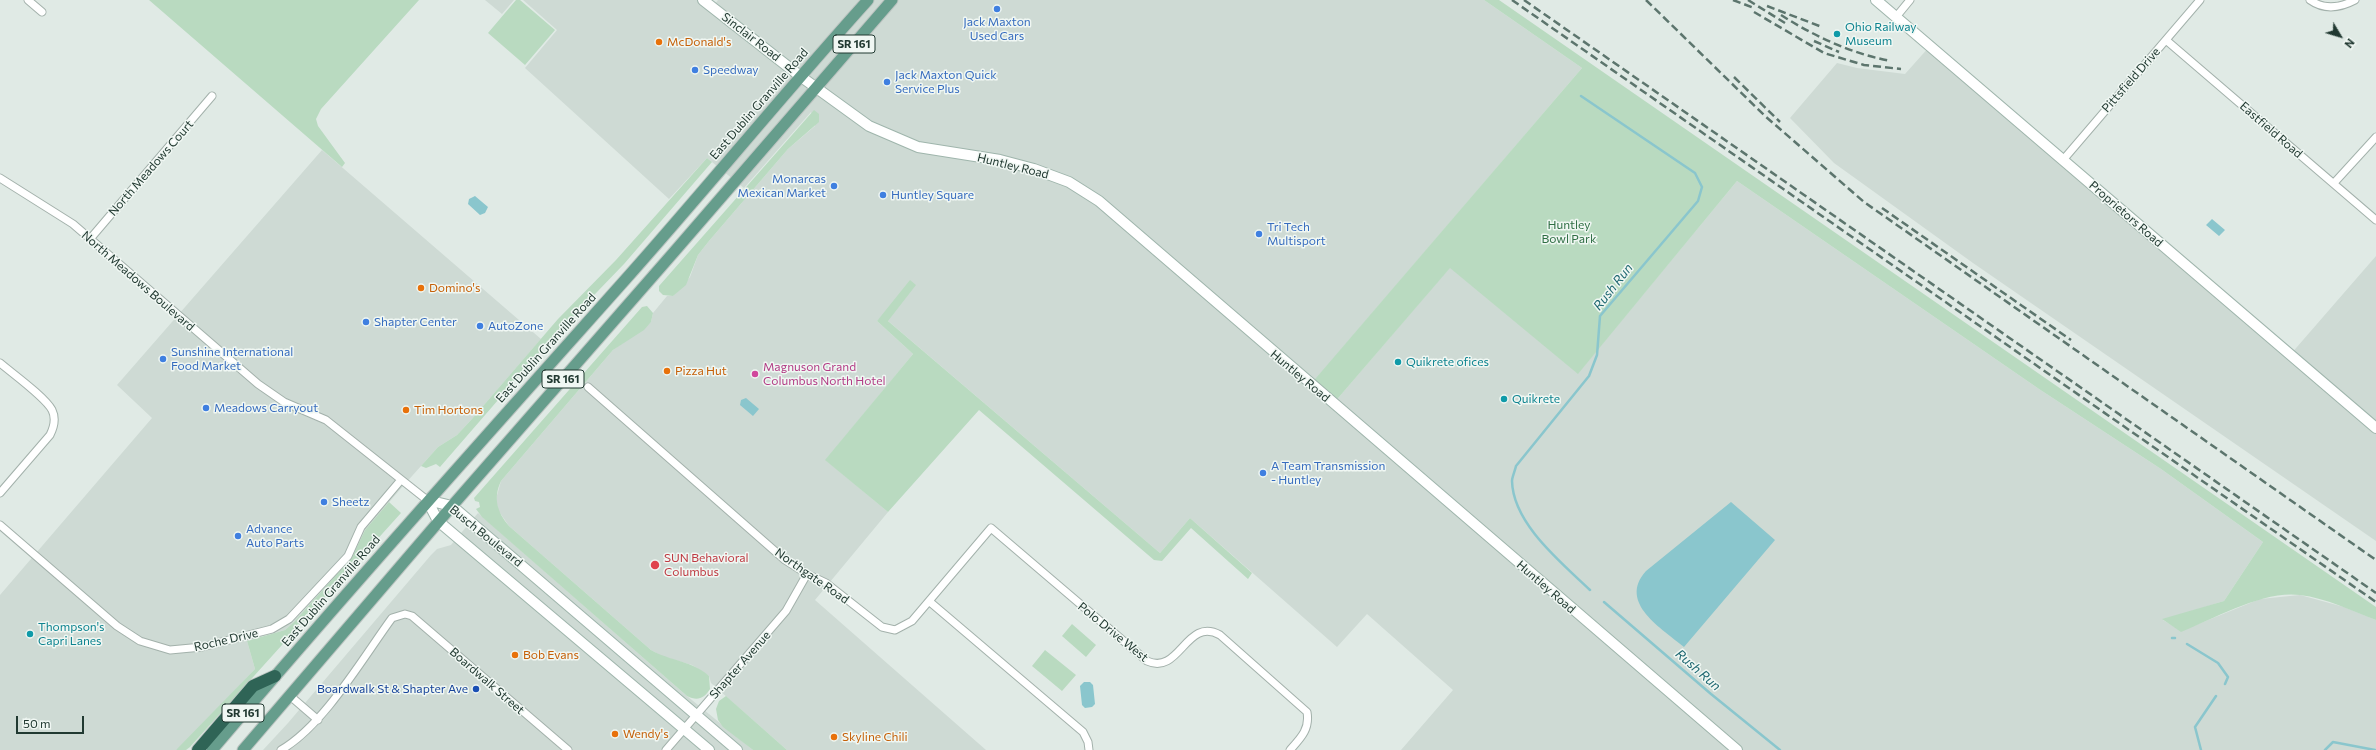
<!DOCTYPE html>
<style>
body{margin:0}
#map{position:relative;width:2376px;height:750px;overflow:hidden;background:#e0eae5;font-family:Commissioner,sans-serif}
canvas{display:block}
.north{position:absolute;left:2320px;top:16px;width:40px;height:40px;-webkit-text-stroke:3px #f0f7f3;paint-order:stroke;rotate:128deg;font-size:11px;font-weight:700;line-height:16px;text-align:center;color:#213931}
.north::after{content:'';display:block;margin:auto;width:14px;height:18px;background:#213931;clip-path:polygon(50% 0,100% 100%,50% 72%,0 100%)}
.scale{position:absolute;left:16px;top:716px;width:68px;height:18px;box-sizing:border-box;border:2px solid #213931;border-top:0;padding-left:5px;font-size:12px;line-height:14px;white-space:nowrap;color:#213931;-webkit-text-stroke:3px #f0f7f3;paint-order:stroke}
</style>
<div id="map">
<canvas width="2376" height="750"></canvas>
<div class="north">N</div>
<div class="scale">50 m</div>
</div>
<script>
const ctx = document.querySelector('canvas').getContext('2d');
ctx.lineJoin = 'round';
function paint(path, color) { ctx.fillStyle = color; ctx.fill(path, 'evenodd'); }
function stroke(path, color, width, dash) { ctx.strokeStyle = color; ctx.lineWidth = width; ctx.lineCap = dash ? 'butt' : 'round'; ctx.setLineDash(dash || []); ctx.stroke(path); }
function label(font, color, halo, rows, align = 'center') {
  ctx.font = font + ' Commissioner,sans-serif'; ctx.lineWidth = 3; ctx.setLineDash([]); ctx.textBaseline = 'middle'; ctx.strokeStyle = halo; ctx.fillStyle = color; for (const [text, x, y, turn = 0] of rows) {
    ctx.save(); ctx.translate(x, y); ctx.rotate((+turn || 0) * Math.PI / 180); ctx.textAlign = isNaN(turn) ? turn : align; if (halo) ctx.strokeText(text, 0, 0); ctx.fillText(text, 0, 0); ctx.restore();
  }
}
const built = new Path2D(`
 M485,0h29l-12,14z
 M523,0h177l11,9 7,-9h766l98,68 -271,317 22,19 117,-137 128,106 159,-192 302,208 122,80 102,73 -39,59 -61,19 18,11 79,-32 40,-4 44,12 32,13v130h-975l52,-60 -86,-76 -30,33 -147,-129 -30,35 -273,-233 28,-35 -38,36 36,33 -87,106 62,52 -73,88 171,150h-199l-76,-67 -2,-7 -17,-11 -31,-9 -10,-6 -142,-124 -11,-16 -2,-11 5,-18 112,-131 38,-28 2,-9 14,-17h6l17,-19 8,-22 11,-14 79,-92 27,-23 -4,-14 -67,76 -37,-30 -38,41 -144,-131 32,-38z
 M1930,46l360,309 86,-99v285l-403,-278 -139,-100 -44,-45 47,-55 20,5 48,6z
 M322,150l219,189 -70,81 -14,15 -19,12 -34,38 -39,45 -13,27 -58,65 -9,8 -38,11 8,28 -74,78 -5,3h-176v-155l152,-177 -35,-33z
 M478,513l209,183 66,54h-490l25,-27 143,-168 6,-6 14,-4z`);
const green = new Path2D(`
 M149,0h270l-98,109 -5,10 2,7 27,37 -3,4z
 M516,0h4l35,30 -30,35 -37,-32z
 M1484,0h15l877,607v13c-24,-9 -50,-22 -76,-25 -36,-5 -85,23 -119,37l-19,-13 62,-18 39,-59 -102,-73 -122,-80 -302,-208 -159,193 -128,-106 -117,136 -23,-19 272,-317z
 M814,110l5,4v8l-31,27 -79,92 -11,14 -12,30 -13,11 -10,-1 -4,-4v-5z
 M707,158l5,4 -88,102 -80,83 -104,120 -4,-3 -10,4 -5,-2 17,-19 19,-12 14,-15 87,-101 58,-59z
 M910,280l6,5 -28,36 272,232 30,-35 62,55 -4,6 -57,-51 -29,33 -8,-1 -175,-150 -91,102 -63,-52 88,-106 -36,-33z
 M647,306l6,7 -2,9 -7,8 -31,20 -112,131c-8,17 -4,31 8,45l142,124c19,11 42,11 58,26l1,13c-6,10 -13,12 -23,7l-205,-179 -6,-8 4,-2 -1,-5 -4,-1 -1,-3 168,-191z
 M389,502l12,11 -211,234 -4,3h-10l79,-81 -8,-28 38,-11 9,-8 58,-65 13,-27z
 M1072,624l24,21 -10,12 -24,-21z
 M1045,650l31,25 -14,16 -30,-25z
 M726,696l61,54h-34l-30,-23 -5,-7 -2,-11 3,-8z`);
const water = new Path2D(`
 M475,196l13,11 -3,6 -5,2 -12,-11 1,-5z
 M2212,219l13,11 -6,6 -13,-11z
 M746,398l13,11 -6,7 -13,-11 1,-5z
 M1731,502l44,38 -91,107c-21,-18 -67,-44 -38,-76z
 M1084,682h6l3,3 2,19 -3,3 -7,1 -3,-3 -2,-19z`);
const stream = new Path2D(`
 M1581,96l114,77 7,14 -4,14 -98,115 -3,39 -8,21 -73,90c-1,5 -4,11 -4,15 1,43 50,82 78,109
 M1604,602l107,92 69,56
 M2172,638h3
 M2187,644l31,19 10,14 -3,7
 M2201,750l-6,-23 21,-31
 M2325,750l8,-8 42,8`);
const street = new Path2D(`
 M28,0l14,12
 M2310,0c14,10 30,8 45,0
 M1896,17l14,-17
 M2166,40l210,180
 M2063,160l137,-160
 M0,178l73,46 185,160 26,18 42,18 101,80
 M2334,183l42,-46
 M90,239l122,-143
 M0,363c13,11 45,34 52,47 4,8 2,17 -2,25l-50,58
 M588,387l197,173 22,14 19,9 56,44 13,3 17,-9 79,-93 156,133c33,15 39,-45 73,-26l87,77c3,17 -6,26 -17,38
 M0,525l117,101 23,15 30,9 32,-3 70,-18 17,-10 59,-63 13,-29 39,-46
 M930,602l153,130 5,10 1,8
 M289,695l29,25
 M281,750c43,-25 81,-91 111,-132l13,-4 7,2 156,134
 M666,750l120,-139 21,-37`);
const secondary = new Path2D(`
 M703,0l97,76 69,50 49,21 82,13 34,9 35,13 30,19 638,549
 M1876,0l500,428
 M427,500l25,6 285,244
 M427,500l11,21 271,229`);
const primary = new Path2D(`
 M212,750c135,-159 274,-314 413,-470 82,-92 160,-188 243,-280
 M243,750l209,-244 222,-254 218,-252`);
const highway = new Path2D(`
 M198,750l55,-64 22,-10`);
const rail = new Path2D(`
 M1512,0l864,602
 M1524,0l852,593
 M1646,0l119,116 99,86 512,358
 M1733,0l21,8
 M1748,0l37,23
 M1767,6l55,21
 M1754,12l70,41 40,12 37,4
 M1781,15c33,21 71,39 110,46
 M1814,41l25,11
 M1734,77l46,45
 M1882,208l189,132`);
const markers = [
 [997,9,4,"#3f7fe0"],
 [1837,34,4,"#0f9aa8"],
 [659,42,4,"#e8710a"],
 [695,70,4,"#3f7fe0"],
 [887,82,4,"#3f7fe0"],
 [834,186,4,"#3f7fe0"],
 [883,195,4,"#3f7fe0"],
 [1259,234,4,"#3f7fe0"],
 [421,288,4,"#e8710a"],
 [366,322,4,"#3f7fe0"],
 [480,326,4,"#3f7fe0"],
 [163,359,4,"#3f7fe0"],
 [1398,362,4,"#0f9aa8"],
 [667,371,4,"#e8710a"],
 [755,374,4,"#d1479c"],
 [1504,399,4,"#0f9aa8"],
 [206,408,4,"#3f7fe0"],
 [406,410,4,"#e8710a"],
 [1263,473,4,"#3f7fe0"],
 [324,502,4,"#3f7fe0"],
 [238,536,4,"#3f7fe0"],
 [655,565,5,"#e0444e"],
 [30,634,4,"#0f9aa8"],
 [515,655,4,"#e8710a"],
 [476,689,4,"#1a4fb4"],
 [615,734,4,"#e8710a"],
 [834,737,4,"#e8710a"]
];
const shields = [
 [854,44,42],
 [563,379,42],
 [243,713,42]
];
const shieldNames = [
 ["SR 161",854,44],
 ["SR 161",563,379],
 ["SR 161",243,713]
];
const shopNames = [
 ["Jack Maxton",997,22,"center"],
 ["Used Cars",997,36,"center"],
 ["Speedway",703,70],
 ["Jack Maxton Quick",895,75],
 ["Service Plus",895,89],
 ["Monarcas",826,179,"right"],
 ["Mexican Market",826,193,"right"],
 ["Huntley Square",891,195],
 ["Tri Tech",1267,227],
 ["Multisport",1267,241],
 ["Shapter Center",374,322],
 ["AutoZone",488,326],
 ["Sunshine International",171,352],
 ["Food Market",171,366],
 ["Meadows Carryout",214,408],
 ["A Team Transmission",1271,466],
 ["- Huntley",1271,480],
 ["Sheetz",332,502],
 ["Advance",246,529],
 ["Auto Parts",246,543]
];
const cultureNames = [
 ["Ohio Railway",1845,27],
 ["Museum",1845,41],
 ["Quikrete ofices",1406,362],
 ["Quikrete",1512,399],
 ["Thompson's",38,627],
 ["Capri Lanes",38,641]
];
const streetNames = [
 ["Sinclair Road",751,37,38],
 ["Pittsfield Drive",2131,80,-49],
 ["East Dublin Granville Road",759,104,-49],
 ["Eastfield Road",2271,130,41],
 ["Huntley Road",1013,166,14],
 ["North Meadows Court",151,168,-49],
 ["Proprietors Road",2126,214,41],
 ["North Meadows Boulevard",138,281,41],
 ["East Dublin Granville Road",546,348,-48],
 ["Huntley Road",1300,376,40],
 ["Busch Boulevard",486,536,39],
 ["Northgate Road",812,576,35],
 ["Huntley Road",1546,587,41],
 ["East Dublin Granville Road",331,591,-49],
 ["Polo Drive West",1113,632,39],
 ["Roche Drive",226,640,-13],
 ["Shapter Avenue",740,665,-49],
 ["Boardwalk Street",487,681,41]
];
const foodNames = [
 ["McDonald's",667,42],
 ["Domino's",429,288],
 ["Pizza Hut",675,371],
 ["Tim Hortons",414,410],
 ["Bob Evans",523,655],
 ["Wendy's",623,734],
 ["Skyline Chili",842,737]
];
const parkNames = [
 ["Huntley",1569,225],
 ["Bowl Park",1569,239]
];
const hotelNames = [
 ["Magnuson Grand",763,367],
 ["Columbus North Hotel",763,381]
];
const healthNames = [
 ["SUN Behavioral",664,558],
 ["Columbus",664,572]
];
const transitNames = [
 ["Boardwalk St & Shapter Ave",468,689]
];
const waterNames = [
 ["Rush Run",1613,287,-52],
 ["Rush Run",1698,670,41]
];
paint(built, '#cedad4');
paint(green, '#b9dac0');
paint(water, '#8ac6cd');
stroke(stream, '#8ac6cd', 2.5);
stroke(street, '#a3b1ab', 9);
stroke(secondary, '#9fb5ac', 12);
stroke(primary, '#bcc4c1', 13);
stroke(highway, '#bcc4c1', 14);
stroke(street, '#fff', 7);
stroke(secondary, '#fff', 10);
stroke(primary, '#669d8c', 11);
stroke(highway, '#2f6456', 12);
stroke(rail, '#5c756d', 2.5, [8, 4]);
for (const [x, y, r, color] of markers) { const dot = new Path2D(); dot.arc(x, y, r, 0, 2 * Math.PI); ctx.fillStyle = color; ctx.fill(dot); stroke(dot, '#f0f7f3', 1.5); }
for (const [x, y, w] of shields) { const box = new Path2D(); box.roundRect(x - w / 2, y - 9, w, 18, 3); ctx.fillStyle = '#f0f7f3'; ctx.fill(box); stroke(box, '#213931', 1); }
label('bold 11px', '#213931', null, shieldNames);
label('12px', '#366cbe', '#f0f7f3', shopNames, 'left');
label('12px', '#0d838f', '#f0f7f3', cultureNames, 'left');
label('12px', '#213931', '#f0f7f3', streetNames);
label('12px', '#c56008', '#f0f7f3', foodNames, 'left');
label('12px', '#2e6e43', '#f0f7f3', parkNames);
label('12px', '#b23c85', '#f0f7f3', hotelNames, 'left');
label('12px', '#be3a42', '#f0f7f3', healthNames, 'left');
label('12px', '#164399', '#f0f7f3', transitNames, 'right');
label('italic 13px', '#1f6871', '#f0f7f3', waterNames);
</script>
